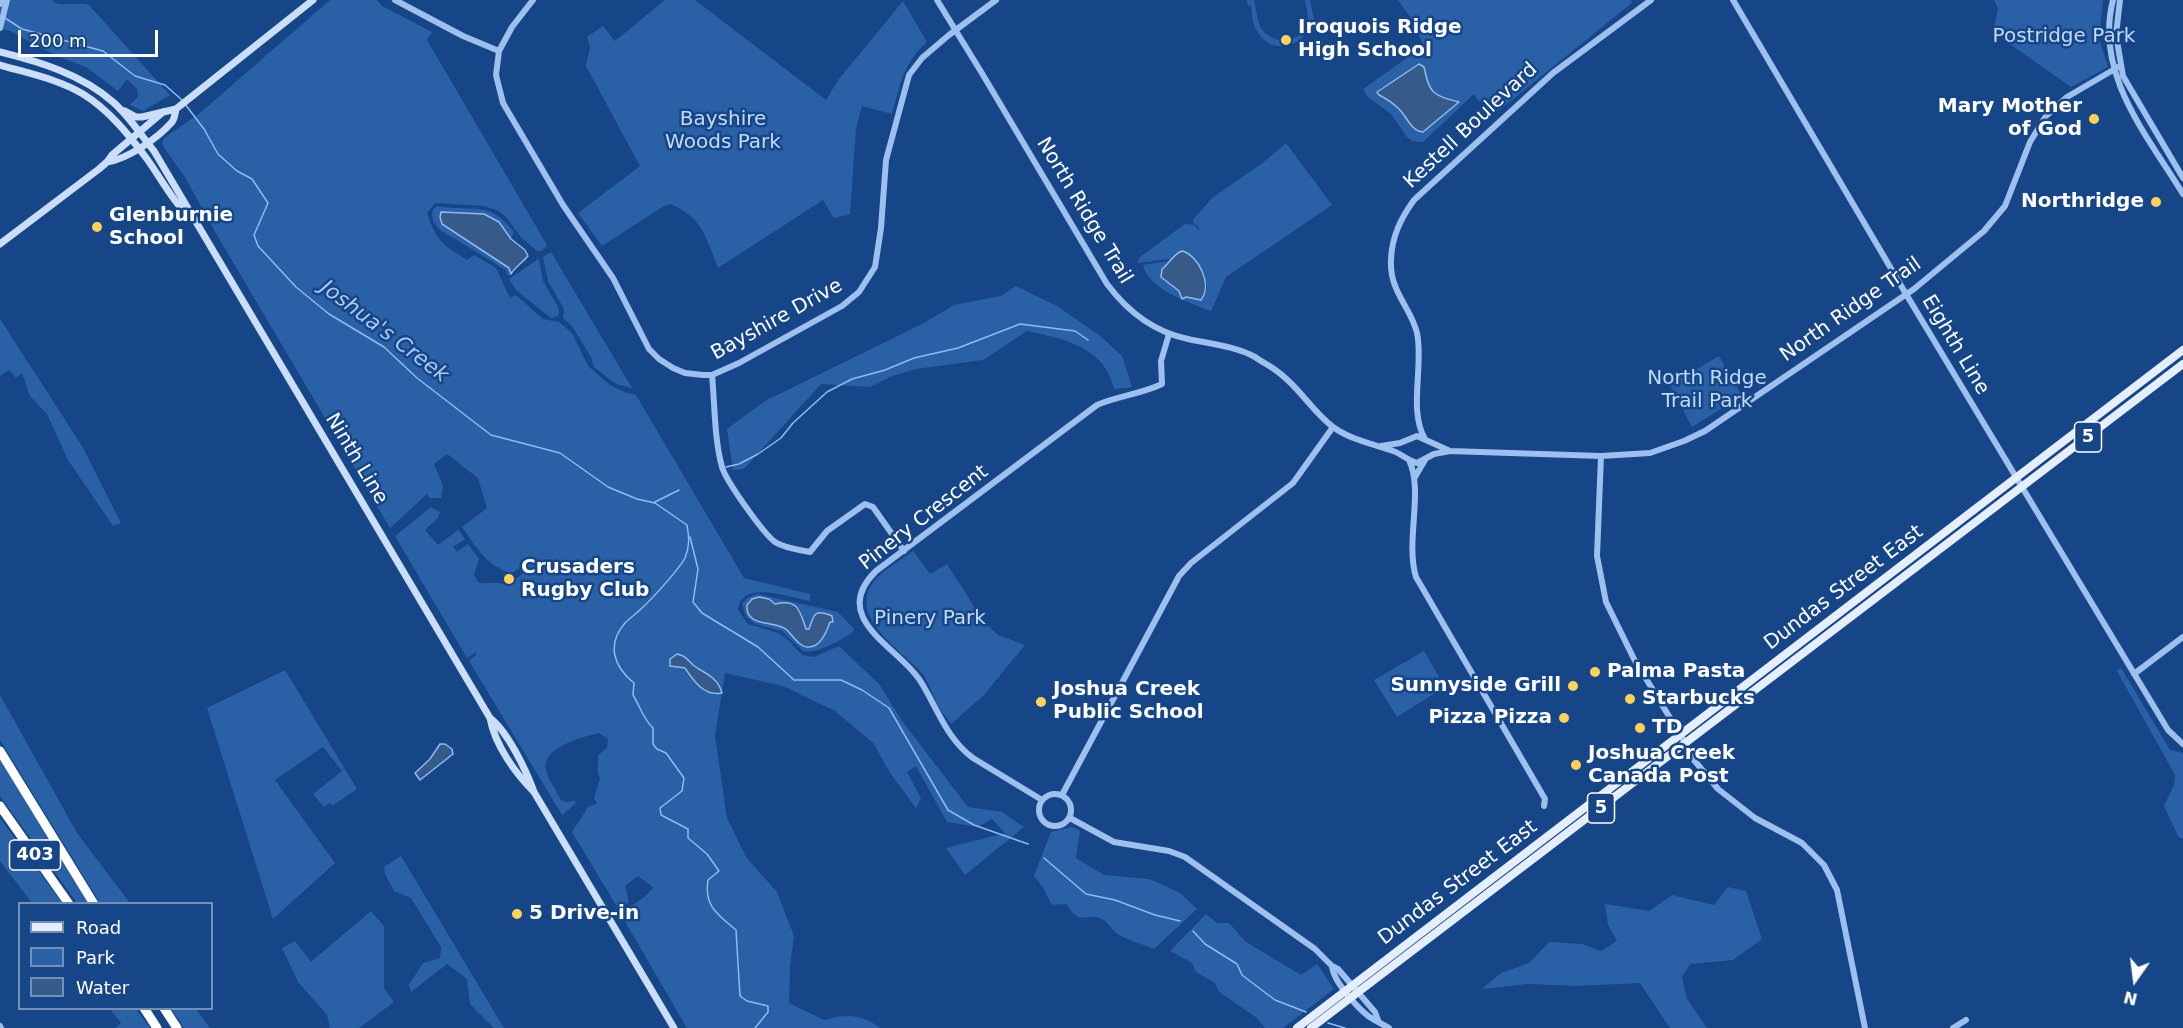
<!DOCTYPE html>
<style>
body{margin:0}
#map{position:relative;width:2183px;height:1028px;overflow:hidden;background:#164687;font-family:"DejaVu Sans",sans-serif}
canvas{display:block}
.legend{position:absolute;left:18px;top:902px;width:195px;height:108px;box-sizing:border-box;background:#164687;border:2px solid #7390b7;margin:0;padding:8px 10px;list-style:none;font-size:18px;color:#fff}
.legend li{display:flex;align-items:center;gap:12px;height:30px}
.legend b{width:30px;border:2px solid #7390b7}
.north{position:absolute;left:2105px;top:950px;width:60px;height:60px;-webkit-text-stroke:4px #164687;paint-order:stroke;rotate:194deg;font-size:16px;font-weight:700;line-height:24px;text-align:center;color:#fff}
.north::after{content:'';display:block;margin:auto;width:21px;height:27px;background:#fff;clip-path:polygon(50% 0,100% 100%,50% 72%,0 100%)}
.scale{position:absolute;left:18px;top:30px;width:140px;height:27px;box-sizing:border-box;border:3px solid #fff;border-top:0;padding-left:8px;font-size:18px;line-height:21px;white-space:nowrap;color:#fff;-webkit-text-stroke:4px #164687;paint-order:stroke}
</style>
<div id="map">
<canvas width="2183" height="1028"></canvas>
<ul class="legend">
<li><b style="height:8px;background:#e4eeff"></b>Road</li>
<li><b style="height:16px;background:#2960a6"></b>Park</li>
<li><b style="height:16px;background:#365a8a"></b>Water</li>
</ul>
<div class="north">N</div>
<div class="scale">200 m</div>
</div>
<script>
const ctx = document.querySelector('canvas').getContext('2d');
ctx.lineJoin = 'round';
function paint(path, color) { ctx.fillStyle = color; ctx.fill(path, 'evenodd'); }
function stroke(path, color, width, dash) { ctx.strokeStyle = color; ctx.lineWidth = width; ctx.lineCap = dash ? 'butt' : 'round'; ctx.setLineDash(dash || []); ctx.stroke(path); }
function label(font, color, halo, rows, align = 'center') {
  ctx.font = font + ' "DejaVu Sans",sans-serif'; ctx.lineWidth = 5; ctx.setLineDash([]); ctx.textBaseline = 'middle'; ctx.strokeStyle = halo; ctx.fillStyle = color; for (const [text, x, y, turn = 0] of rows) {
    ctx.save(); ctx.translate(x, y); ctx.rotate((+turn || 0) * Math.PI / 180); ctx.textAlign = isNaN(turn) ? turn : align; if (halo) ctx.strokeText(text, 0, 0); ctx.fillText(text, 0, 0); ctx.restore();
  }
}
const green = new Path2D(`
 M0,0h53l1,3c11,3 23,-1 35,2l81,90 -27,16 -13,-6 8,-8 -1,-8 -10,-10 -9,12 -32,-24 -29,-11 -47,-25 -10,-2z
 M330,0h47l5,6 50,26 -5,8 120,205 -5,6h-5l-16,-14 -16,-21 -8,-6 -13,-4 -49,-3 -8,10c10,29 15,31 40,47l7,-5 22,13 14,30 6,-3 27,24 16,3 13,11 16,33 22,19 14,7 12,3 108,183 66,16v7c-21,-4 -69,-22 -72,9l10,14 30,9 10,7 14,15 12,2 25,-11 40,38 23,37 66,86 34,5 22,15 -59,48 -19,-27 59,-15 -13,-14 -14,8 -31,-5 -31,-56 -9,6 14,26 -5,10 -26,-35 -16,-29 -39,-33 -52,-25 -58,-13 -10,63 12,82 19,39 31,35 17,44 -4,31 -1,36 35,17c22,-6 37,-7 56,8h-193l-67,-115c12,-8 25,-14 33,-26l-15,-11 -13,10 4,16 -10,8 -47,-78 16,-25 9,-4 -3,-5 6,-19 -2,-6v-18l9,-7 1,-9 -9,-6c-15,3 -59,15 -53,37 2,10 11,21 15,30l5,2 8,-1 2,2 -14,12 -93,-154 7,-6v-3l-9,6 -72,-122 36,-29 9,5 -2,6 -13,12 13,15 20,-15 7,9 -12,8 4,5 11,-8 11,15 -5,16 4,7c10,4 20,-3 29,4l16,-13 -3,-5 -8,5c-24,-5 -36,-26 -50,-46l25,-19 -9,-30 -31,-24 -13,10 9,22 -2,12h-12l-2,-4 -37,34 -176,-298 -29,-53 -21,-29 -2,-5 2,-5 36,-25z
 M665,0h30l131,100 13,-21 64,-78 24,41c-24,21 -27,43 -35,72l-30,-8 -6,23 -6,85 -16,4 -11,-18 -105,68c-13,-32 -14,-48 -47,-64l-7,2 -62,40 -24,-33 62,-47 -54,-100 4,-19 -3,-10 16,-11 12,15z
 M1247,0h7c2,9 3,20 7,28 10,16 35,17 44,0 5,-9 2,-18 0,-28h5l5,25h-3c-12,24 -42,31 -56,4 -4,-7 -4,-16 -5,-24l-3,1z
 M1398,0h233l2,2 -136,110 -19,-12 -4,-6 -51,48 -11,-1 -5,-4 -16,-23 -23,-17 -5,-8 61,-43 -5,-10 -1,-8zM1416,65l9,5c1,24 14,25 33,33l-35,29c-12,-1 -16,-15 -24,-23 -6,-6 -12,-10 -20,-14l1,-7 21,-10z
 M1994,0h109l-4,39 9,28 -37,20 -78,-55 5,-23z
 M1286,143l46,62 -106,72 -15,34c-22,-8 -63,-22 -68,-46l26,-4v-2l-32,4 3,-6 45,-33 9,1 6,6 -2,-5 -5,-3v-3l20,-23 47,-32zM1178,252h8l21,35 -4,11 -11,1 -6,-2 -25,-20 1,-8 8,-6z
 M437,206c35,6 53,-6 77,26l-3,7 -12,-17 -15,-8 -42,-2v12l67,45 2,5 -3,2 -2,-6 -66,-40 -6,-7 -2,-8 1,-6z
 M551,252l81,136 -16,-4 -22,-17 -3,-10 -19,-31 -9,-8 1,-9 -16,-28 -5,-24z
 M538,259h1l4,22 16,28 -1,7 -7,2 -35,-28 -7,-11z
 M1016,286l41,20 42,29 23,21 10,31 -18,2c-9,-42 -50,-50 -87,-58l-44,29 -67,9 -24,7 -22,11 -49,-3 -77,85 -11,1 -6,-41 38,-28 157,-77 32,-19 47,-9z
 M0,319l82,127 39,77 -8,3 -45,-66 -21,-46 -17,-18 -8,-23 -6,5 -7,-8 -9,6z
 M1719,356l23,40 -50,31 -22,-42z
 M913,551l17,23 17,-10 37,58 14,13 27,10 -42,51 -32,28c-3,-5 -8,-10 -11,-15 -7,-12 -10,-26 -19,-37 -21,-23 -77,-58 -45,-93 10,-11 25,-19 37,-28z
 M757,594l81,18 16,17 -1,3c-10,7 -37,23 -50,19l-21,-20 -27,-7 -9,-7 -4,-13 5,-6zM769,599l5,4h12l14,6 6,20h3l4,-12 17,5 -2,7 -12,16 -11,2 -21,-19 -30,-8z
 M1424,651l21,36 -48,30 -23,-37z
 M2121,668l49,82 13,3v85h-4l-15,-32 10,-21 1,-10 -58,-104z
 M285,670l72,119 -25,17 -2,-3 -6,4 -11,-13 29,-23 -19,-24 -48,33 60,83 -62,56 -66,-211z
 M0,695l77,138 53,70h-30l-100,-163z
 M0,758l91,145h-14l-77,-107z
 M0,818l62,85h-30l-32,-42z
 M1072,827l8,4 -4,27 28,17 45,4 12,5 19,9 17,16 -43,40c-11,-5 -24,-8 -35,-14 -7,-4 -10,-13 -17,-16 -18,-8 -20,9 -36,-15l-14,1 -10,-19 -8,-10 17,-44z
 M401,856l103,172h-10l-24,-24 -3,-25 -20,-15 -36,28 -2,-7 14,-22 17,-5 1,-11 -30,-49 -17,-7 -9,-17 -1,-7z
 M1728,887l18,4 16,48 -29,21 -43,4 -8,13 5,22 20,29h-37l-30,-45 -63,3 -49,-2 -46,5 19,-16 28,-10 20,-21 33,2 19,7 16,-10 -9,-16 -3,-21 44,7 23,-16 42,10z
 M371,911l13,15v62l10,14 -35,26h-29l-3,-13 -29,-33 -16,-34 13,-7 16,21z
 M1206,914l11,9h12l17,19 55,33 16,-11 17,25 -51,39h-18l-8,-10 -38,-26 -4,-9 -19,-11 -4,-9 -22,-12z
 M110,1009h26l14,19h-35l6,-5z
 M171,1009h25l14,19h-26z`);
const water = new Path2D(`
 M1419,64l5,3c6,27 8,28 35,35l-36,30c-12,-1 -16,-15 -24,-23 -6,-6 -12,-10 -20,-14l-2,-3z
 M441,212l43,2 15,8 12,17 14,11 3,6c-6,7 -14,12 -17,18l-2,-6 -67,-44 -2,-7z
 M1182,251c16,4 31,33 19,49l-15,-3 -4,2 -3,-8 -18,-14 1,-8c7,-5 11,-15 20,-18z
 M759,597l10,2 6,5c24,-6 25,8 31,25h3c5,-16 6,-20 23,-13l1,6h-3c-3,9 -10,25 -21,25 -9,1 -16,-11 -22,-17 -12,-10 -42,-2 -40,-25l5,-6z
 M677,654c9,2 10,5 16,11 12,9 25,12 29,28 -18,4 -29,-13 -37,-25l-15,-2v-7z
 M440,744h5l7,5 1,5 -33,26 -5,-7 15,-14z`);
const stream = new Path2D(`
 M5,18l17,11 81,22 32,25 30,9 17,15
 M185,104l19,25 14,25 19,17 15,8 16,24 -14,32 4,11 38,41 33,27 55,33 33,31 74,57 69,18 48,34 29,12 18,4 32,22c2,12 3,21 -2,33 -6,11 -32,40 -43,50 -5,5 -12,10 -17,15 -19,22 -11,44 9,60l-1,12c7,11 10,24 20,33v16l4,5 9,4 18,25 -2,13 -22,17 1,7 27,14v9l19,16 12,17 -11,9c-4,26 9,34 28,50l4,66 7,5 21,5v6l-13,16
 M726,467l13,-3 19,-10 23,-16 12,-15 34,-31 25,-13 33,-9 29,-12 44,-10 62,-24 55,7 13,9
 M655,502l24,-12
 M690,537l8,32 -5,33 9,11 56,34 36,33h47l21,10 27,18 59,102 26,15 54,19
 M1044,858l42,36 29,6 40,15 25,6
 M1193,931l12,13 32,20 5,11 33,25 31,12
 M1328,1023l17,5`);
const tertiary = new Path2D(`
 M395,0l68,36 36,15
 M533,0l-21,27 -13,24 -3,24 7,28 60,102 50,73 36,71 10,10 14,9 12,5 18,2h9l27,-12 103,-57 17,-14 16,-25 6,-39 5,-68 23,-85 13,-17 27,-23 47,-35
 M937,0l46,75 124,209c21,28 47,48 81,55 23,5 46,7 67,18 7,5 16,9 23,15 21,15 34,39 55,55 18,13 40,17 60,24 9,3 15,10 24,12l17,-9 16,-3 151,5 49,-3 34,-12 21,-10 209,-142 70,-58 21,-25 25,-64 16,-26 21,-19 53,-31
 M1733,0l173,294 262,436 15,14
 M2113,0c-19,74 34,135 70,194
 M2120,0l-4,35 7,41 60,102
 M0,4l1,-4
 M0,28l7,-28
 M712,375c3,30 2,63 10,92 4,14 41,66 53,75 9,6 25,8 35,10l17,-21 38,-27 8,3 31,44
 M1425,439c-17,-29 -1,-73 -8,-106 -6,-26 -28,-41 -26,-74 1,-23 10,-41 23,-59l139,-127 98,-73
 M1381,446l19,-3 17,-7 33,15
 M1601,456l-4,100 9,46 28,57 52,85 3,10 29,35 37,29 47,25 22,22 13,25 28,138
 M1409,460c15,31 -4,81 7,117l129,222 -1,7
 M1415,477l10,-17
 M2134,674l49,-37
 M1039 810a16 16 0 1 1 32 0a16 16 0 1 1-32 0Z
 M1062,795l117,-219 12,-13 102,-80 40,-56
 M1042,800l-69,-42c-26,-19 -36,-50 -52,-76 -20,-34 -94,-63 -45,-111l221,-166c21,-9 44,-11 65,-21l-1,-23 8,-27
 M1070,818l44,24 55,9 16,6 130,92 17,17 6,3 37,43 3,8
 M1332,966c1,15 24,40 36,50 6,4 14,8 21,12
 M0,1026l1,2
 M1953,1028l13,-8`);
const secondary = new Path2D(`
 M0,52c40,10 81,22 113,50 16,14 28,33 41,49l336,567c5,27 25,55 44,74
 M0,65c27,8 58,14 83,29 26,16 46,41 64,65 13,18 28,46 44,59
 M125,111l11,6h6l34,-8 137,-109
 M107,162c21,-3 51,-24 65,-40 3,-4 3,-9 4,-13
 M0,244l99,-75 8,-7 5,-7 51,-43
 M490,718c18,14 36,52 44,74l140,236`);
const primary = new Path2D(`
 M1297,1028l886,-678
 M1311,1028l872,-664`);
const motorway = new Path2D(`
 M0,751l94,153
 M0,806l69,98
 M144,1008l13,20
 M164,1008l13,20`);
const markers = [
 [1286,40,6,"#ffd15a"],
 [2094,119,6,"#ffd15a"],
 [2156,202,6,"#ffd15a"],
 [97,227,6,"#ffd15a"],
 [509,579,6,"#ffd15a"],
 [1595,672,6,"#ffd15a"],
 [1573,686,6,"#ffd15a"],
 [1630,699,6,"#ffd15a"],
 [1041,702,6,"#ffd15a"],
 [1564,718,6,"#ffd15a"],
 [1640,728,6,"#ffd15a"],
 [1576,765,6,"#ffd15a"],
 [517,914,6,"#ffd15a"]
];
const shields = [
 [2088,437,27],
 [1601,808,27],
 [35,855,51]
];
const shieldNames = [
 ["5",2088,437],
 ["5",1601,808],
 ["403",35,855]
];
const poiNames = [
 ["Iroquois Ridge",1298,28],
 ["High School",1298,51],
 ["Mary Mother",2082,107,"right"],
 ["of God",2082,130,"right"],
 ["Northridge",2144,202,"right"],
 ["Glenburnie",109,216],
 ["School",109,239],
 ["Crusaders",521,568],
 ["Rugby Club",521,591],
 ["Palma Pasta",1607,672],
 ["Sunnyside Grill",1561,686,"right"],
 ["Joshua Creek",1053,690],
 ["Public School",1053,713],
 ["Starbucks",1642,699],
 ["Pizza Pizza",1552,718,"right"],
 ["TD",1652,728],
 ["Joshua Creek",1588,754],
 ["Canada Post",1588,777],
 ["5 Drive-in",529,914]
];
const parkNames = [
 ["Postridge Park",2064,37],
 ["Bayshire",723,120],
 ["Woods Park",723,143],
 ["North Ridge",1707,379],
 ["Trail Park",1707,402],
 ["Pinery Park",930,619]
];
const streetNames = [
 ["Kestell Boulevard",1471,126,-43],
 ["North Ridge Trail",1084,211,59],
 ["North Ridge Trail",1851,310,-35],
 ["Bayshire Drive",777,320,-29],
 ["Eighth Line",1955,345,59],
 ["Ninth Line",356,459,59],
 ["Pinery Crescent",924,518,-38],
 ["Dundas Street East",1844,588,-37],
 ["Dundas Street East",1458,883,-37]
];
const waterNames = [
 ["Joshua's Creek",384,332,37]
];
paint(green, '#2960a6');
paint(water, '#365a8a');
stroke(water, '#8fbbf1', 1.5);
stroke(stream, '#8fbbf1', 1.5);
stroke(tertiary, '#9dc0ee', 6);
stroke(secondary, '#cadefa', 7);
stroke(primary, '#e4eeff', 8);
stroke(motorway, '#fff', 9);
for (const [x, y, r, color] of markers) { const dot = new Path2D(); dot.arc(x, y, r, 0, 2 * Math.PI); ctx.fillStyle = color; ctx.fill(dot); stroke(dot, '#164687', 2); }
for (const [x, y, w] of shields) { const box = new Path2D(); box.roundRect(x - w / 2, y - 15, w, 30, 4.5); ctx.fillStyle = '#164687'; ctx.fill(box); stroke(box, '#fff', 1.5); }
label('bold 18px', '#fff', null, shieldNames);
label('bold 20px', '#fff', '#164687', poiNames, 'left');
label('20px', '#c2dbfa', '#164687', parkNames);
label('20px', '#fff', '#164687', streetNames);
label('italic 21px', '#a8caf5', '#164687', waterNames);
</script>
